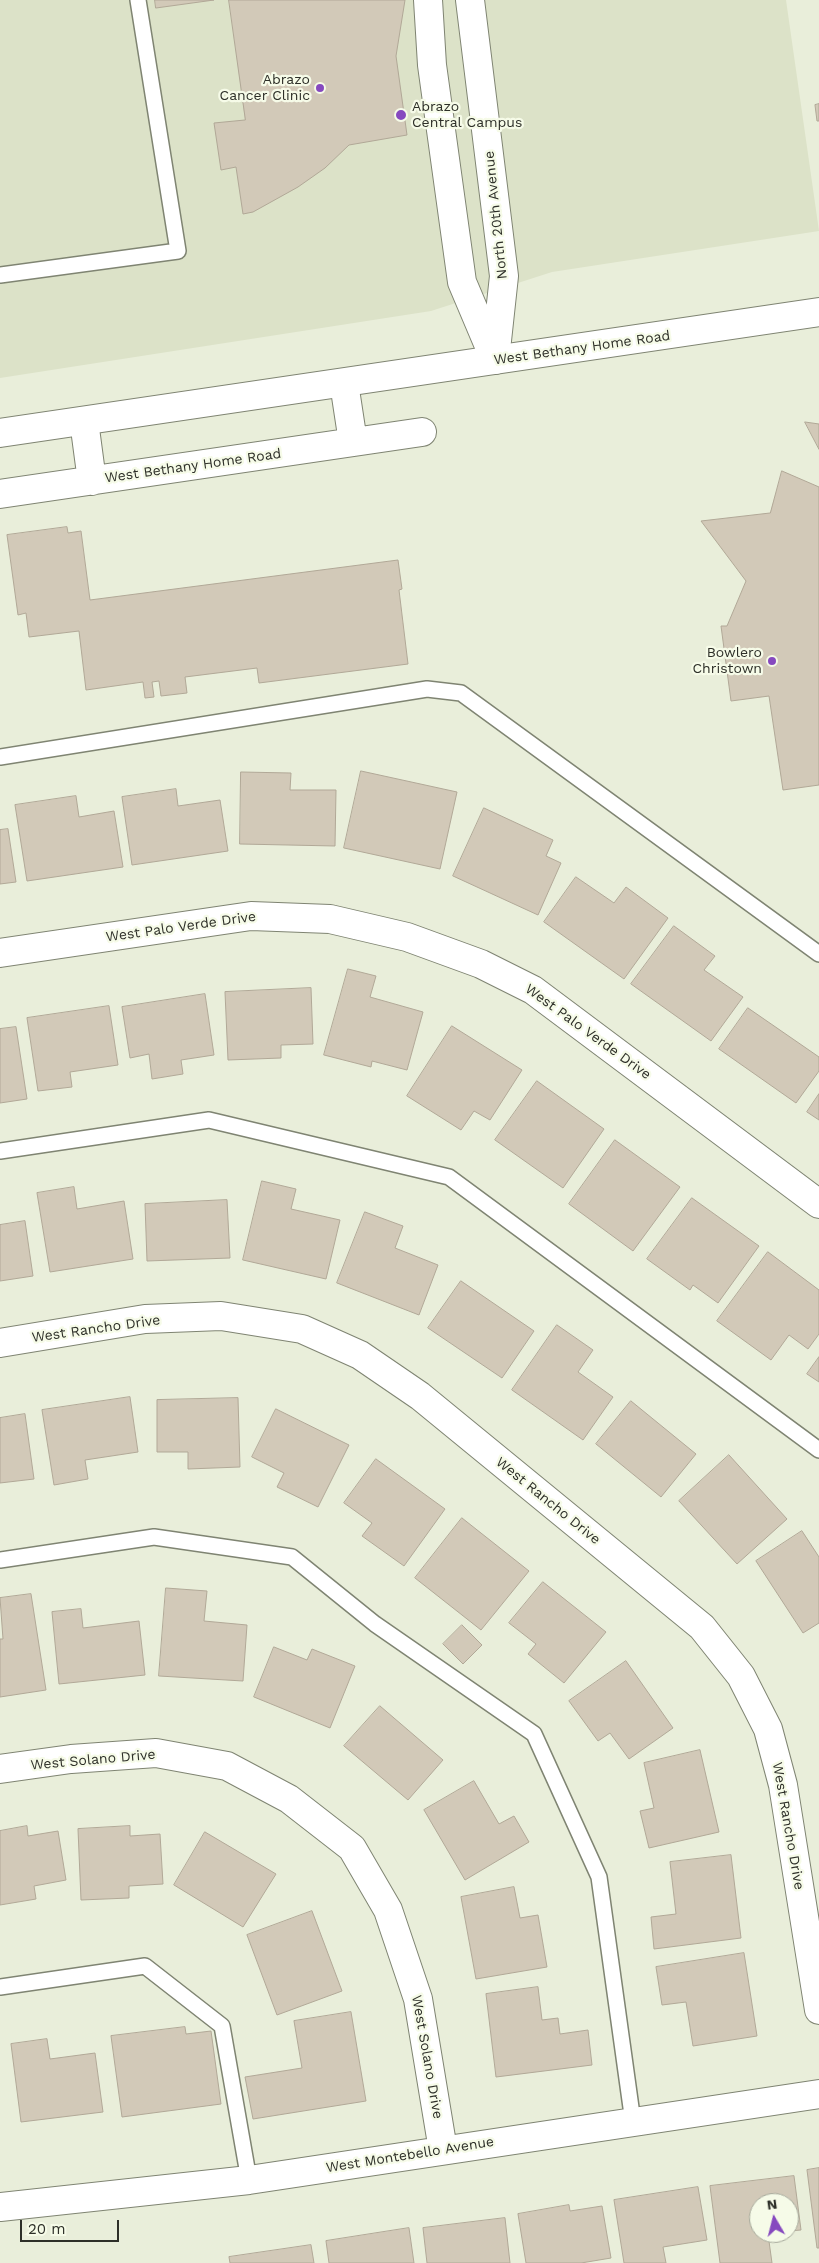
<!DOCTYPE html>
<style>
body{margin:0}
#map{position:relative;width:819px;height:2263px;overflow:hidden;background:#e9eeda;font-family:"Work Sans",sans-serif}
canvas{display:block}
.north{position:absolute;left:749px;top:2193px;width:50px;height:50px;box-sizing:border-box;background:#f6fbe8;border:1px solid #a6a99b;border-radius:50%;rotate:352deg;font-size:14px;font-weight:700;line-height:20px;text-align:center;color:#2d2f28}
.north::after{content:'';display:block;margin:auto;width:18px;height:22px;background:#8649bf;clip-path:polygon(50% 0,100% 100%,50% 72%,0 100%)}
.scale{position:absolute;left:20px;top:2220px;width:99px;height:22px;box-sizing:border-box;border:2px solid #2d2f28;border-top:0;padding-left:6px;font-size:15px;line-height:18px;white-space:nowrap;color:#2d2f28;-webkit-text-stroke:4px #f6fbe8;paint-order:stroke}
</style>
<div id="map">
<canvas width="819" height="2263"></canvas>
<div class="north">N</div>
<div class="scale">20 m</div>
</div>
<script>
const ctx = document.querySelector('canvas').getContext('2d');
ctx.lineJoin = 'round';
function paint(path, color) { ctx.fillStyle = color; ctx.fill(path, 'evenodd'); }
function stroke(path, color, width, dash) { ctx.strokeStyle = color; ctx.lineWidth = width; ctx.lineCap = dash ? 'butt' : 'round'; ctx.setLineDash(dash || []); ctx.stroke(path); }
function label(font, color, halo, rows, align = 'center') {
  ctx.font = font + ' "Work Sans",sans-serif'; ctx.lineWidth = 4.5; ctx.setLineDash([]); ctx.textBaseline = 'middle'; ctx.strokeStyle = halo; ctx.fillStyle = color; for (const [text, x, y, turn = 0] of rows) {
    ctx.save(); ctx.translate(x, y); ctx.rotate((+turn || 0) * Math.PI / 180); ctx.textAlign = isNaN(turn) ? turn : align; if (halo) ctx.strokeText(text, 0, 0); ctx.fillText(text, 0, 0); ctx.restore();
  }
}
const built = new Path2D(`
 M0,0h786l33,231 -267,41 -121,39 -431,67z`);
const building = new Path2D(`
 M155,0h59l-58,8z
 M229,0h176l-9,56 11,79 -58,10 -24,23 -27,19 -45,25 -10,2 -7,-47 -15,3 -7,-47 31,-3z
 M819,104v17h-2l-2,-16z
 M805,422l14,2v25z
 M782,471l37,16v298l-36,5 -14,-94 -38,5 -10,-75h6l19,-45 -45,-60 69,-8z
 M67,527l1,6 13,-2 9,69 308,-40 4,29 -3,1 9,74 -149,19 -2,-15 -72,9 2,16 -26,3 -2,-15 -7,1 2,15 -9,1 -2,-16 -57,8 -7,-59 -50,6 -3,-24 -8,2 -11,-80z
 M361,771l96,21 -17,77 -96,-21z
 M241,772l50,1 -1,17h46l-1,56 -95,-2z
 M176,789l2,17 42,-6 8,51 -96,14 -10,-68z
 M76,796l3,21 35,-6 9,56 -96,14 -12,-76z
 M484,808l69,32 -7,16 15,7 -23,52 -85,-39z
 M8,829l8,53 -16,2v-54z
 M576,877l38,26 12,-16 42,31 -44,61 -80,-57z
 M674,926l41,30 -11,14 39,27 -32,44 -80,-57z
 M348,969l28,7 -6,21 53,15 -16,58 -35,-9 -1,6 -47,-12z
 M311,988l2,56 -32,1v13l-53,2 -3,-68z
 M205,994l9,61 -33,5 2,14 -31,5 -3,-25 -19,4 -8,-51z
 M109,1006l9,59 -48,7 2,15 -34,4 -11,-73z
 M748,1008l71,49v14l-23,32 -77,-54z
 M452,1026l70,44 -32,50 -16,-9 -13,19 -54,-34z
 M16,1027l11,72 -27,4v-74z
 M537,1081l67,48 -41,59 -68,-48z
 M819,1094v26l-12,-8z
 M615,1140l65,47 -47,64 -64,-47z
 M262,1181l34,8 -5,20 49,11 -14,59 -83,-19z
 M74,1187l3,22 47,-8 9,58 -83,13 -13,-79z
 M692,1198l67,48 -41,57 -25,-18 -3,5 -43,-31z
 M227,1200l3,58 -83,3 -2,-57z
 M365,1212l38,14 -8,22 43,17 -19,50 -82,-32z
 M25,1221l8,55 -33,5v-56z
 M768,1252l51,38v44l-11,15 -19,-14 -18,25 -54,-39z
 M461,1281l73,50 -32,47 -74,-50z
 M557,1325l36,25 -15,22 35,25 -30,43 -71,-50z
 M819,1357v25l-12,-8z
 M130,1397l8,55 -53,8 3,19 -34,6 -12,-75z
 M238,1398l2,69 -52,2v-17h-31v-52z
 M631,1401l65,53 -35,43 -65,-53z
 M276,1409l73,36 -31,62 -41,-20 7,-14 -32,-16z
 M25,1414l9,65 -34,4v-65z
 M729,1455l58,64 -50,45 -58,-63z
 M376,1459l69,50 -41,57 -42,-30 10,-13 -28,-20z
 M462,1518l67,53 -48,59 -66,-52z
 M802,1531l17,26v66l-16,10 -47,-72z
 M543,1582l63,50 -42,51 -36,-29 8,-10 -27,-21z
 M166,1588l41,3 -3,30 43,4 -4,56 -84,-5z
 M31,1594l15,96 -46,7v-58h3l-3,-41z
 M81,1609l2,19 56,-7 6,54 -86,9 -7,-72z
 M462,1625l20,20 -19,19 -20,-20z
 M274,1647l33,13 5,-11 43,17 -25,62 -76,-31z
 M626,1661l47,67 -44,31 -19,-26 -12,8 -29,-40z
 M380,1706l63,54 -35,40 -64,-54z
 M700,1750l19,82 -70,16 -9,-37 14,-3 -10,-45z
 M474,1781l25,43 15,-8 15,26 -64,38 -41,-70z
 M27,1826l1,10 30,-5 8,49 -32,6 2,13 -36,6v-74z
 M130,1826v10l30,-2 3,50 -34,2v12l-48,2 -3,-71z
 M205,1832l71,42 -33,53 -69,-42z
 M731,1855l10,83 -87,11 -3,-32 25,-3 -6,-52z
 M514,1887l6,31 18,-3 9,52 -71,12 -15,-82z
 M312,1911l30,80 -65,24 -30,-80z
 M744,1953l13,83 -64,10 -7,-44 -24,3 -6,-38z
 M538,1987l4,33 16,-2 2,16 28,-4 4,35 -96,12 -10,-83z
 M351,2012l15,89 -113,18 -8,-42 57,-9 -8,-47z
 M185,2027l1,7 25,-3 10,73 -99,13 -11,-81z
 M47,2039l3,20 45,-6 8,59 -82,10 -10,-78z
 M819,2168v80h-2l-10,-78z
 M794,2176l7,54 -12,1v-28h-30v30h15l-6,1 4,29h-52l-10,-77z
 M698,2187l9,53 -44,7 3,16h-42l-10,-63z
 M569,2205l1,6 32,-5 9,52 -30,5h-55l-8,-49z
 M505,2218l5,45h-83l-4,-35z
 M409,2228l5,35h-85l-3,-22z
 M311,2245l3,18h-84l-1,-6z`);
const lane = new Path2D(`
 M0,275l178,-24 -40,-251
 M0,757l427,-68 34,4 358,261
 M0,1151l209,-31 240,57 370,273
 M0,1560l154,-23 138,20 83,67 159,110 65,143 34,245
 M0,1987l145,-21 77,60 27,154`);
const street = new Path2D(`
 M428,0l4,65 30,217 33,78
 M470,0l34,276 -9,83
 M344,383l9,59
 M84,421l8,60
 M0,494l422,-62
 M0,953l251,-37 79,3 77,18 74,27 52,26 286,214
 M0,1343l145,-24 76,-3 81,13 58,26 60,41 282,231 39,49 27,53 15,56 36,225
 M0,1769l71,-10 85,-6 71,13 62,33 63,49 36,62 30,89 25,151
 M0,2207l249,-27 570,-86`);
const secondary = new Path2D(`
 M0,433l819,-121`);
const markers = [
 [320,88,5,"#8649bf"],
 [401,115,6,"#8649bf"],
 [772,661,5,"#8649bf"]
];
const poiNames = [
 ["Abrazo",310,80],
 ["Cancer Clinic",310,96],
 ["Abrazo",412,107,"left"],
 ["Central Campus",412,123,"left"],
 ["Bowlero",762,653],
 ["Christown",762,669]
];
const streetNames = [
 ["North 20th Avenue",496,215,-96],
 ["West Bethany Home Road",582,348,-8],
 ["West Bethany Home Road",193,466,-8],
 ["West Palo Verde Drive",181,927,-8],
 ["West Palo Verde Drive",588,1032,36],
 ["West Rancho Drive",96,1329,-8],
 ["West Rancho Drive",548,1501,39],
 ["West Solano Drive",93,1760,-5],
 ["West Rancho Drive",788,1826,80],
 ["West Solano Drive",427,2057,80],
 ["West Montebello Avenue",410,2155,-9]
];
paint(built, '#dce2c8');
paint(building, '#d2c9b8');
stroke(building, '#b1a897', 1);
stroke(lane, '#7f8472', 18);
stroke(street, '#7f8472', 30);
stroke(secondary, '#7f8472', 30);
stroke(lane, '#fff', 15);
stroke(street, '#fff', 28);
stroke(secondary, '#fff', 28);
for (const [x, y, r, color] of markers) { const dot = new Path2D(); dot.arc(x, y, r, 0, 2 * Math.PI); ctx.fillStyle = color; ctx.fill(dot); stroke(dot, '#f6fbe8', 2); }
label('14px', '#2d2f28', '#f6fbe8', poiNames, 'right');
label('14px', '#2d2f28', '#f6fbe8', streetNames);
</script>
